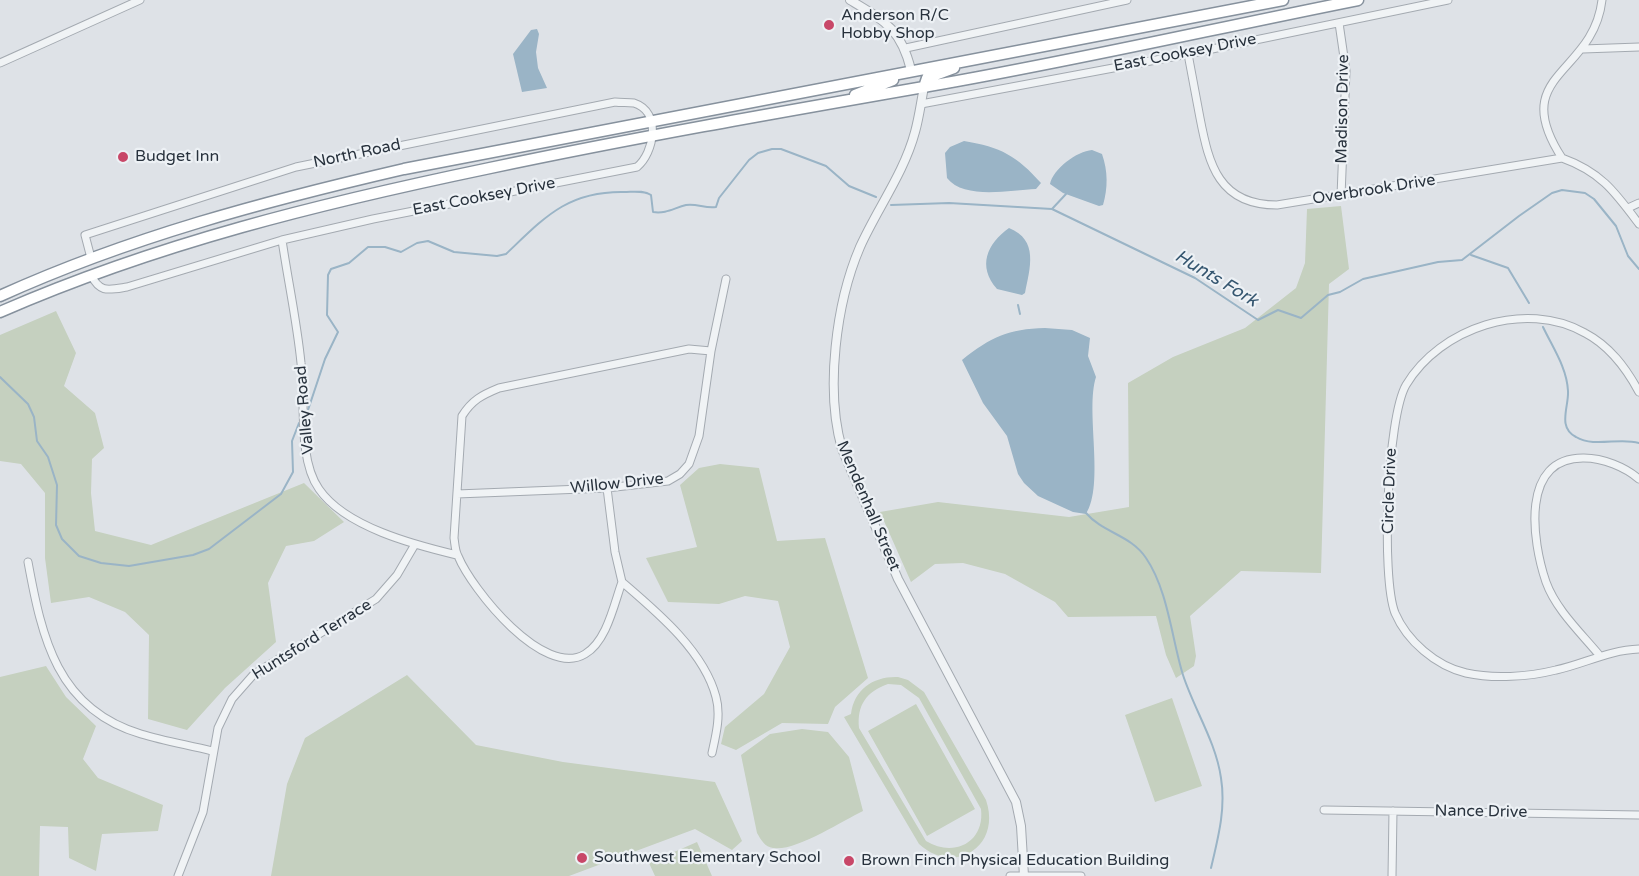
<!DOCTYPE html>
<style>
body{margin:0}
canvas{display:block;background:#dee2e7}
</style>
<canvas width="1639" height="876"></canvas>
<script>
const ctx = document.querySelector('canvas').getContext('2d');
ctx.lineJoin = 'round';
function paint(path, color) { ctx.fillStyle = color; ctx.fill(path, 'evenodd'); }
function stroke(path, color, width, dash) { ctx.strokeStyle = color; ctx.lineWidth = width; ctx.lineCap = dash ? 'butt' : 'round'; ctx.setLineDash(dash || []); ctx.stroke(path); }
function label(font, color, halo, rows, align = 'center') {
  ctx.font = font + ' "Varela Round",sans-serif'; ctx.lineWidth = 4.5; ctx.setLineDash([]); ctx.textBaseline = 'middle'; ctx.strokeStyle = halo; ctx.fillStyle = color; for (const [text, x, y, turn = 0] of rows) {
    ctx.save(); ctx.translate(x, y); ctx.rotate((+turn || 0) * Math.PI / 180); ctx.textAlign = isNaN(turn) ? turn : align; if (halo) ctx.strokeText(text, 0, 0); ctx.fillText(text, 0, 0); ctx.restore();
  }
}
const green = new Path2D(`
 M1341,206l8,63 -20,15 -8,289 -80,-2 -51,45 6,40 -2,10 -18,12 -10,-23 -10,-39 -88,1 -13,-15 -50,-28 -42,-11 -28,1 -24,18 -31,-70 58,-10 131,15 60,-10 -1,-124 45,-26 72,-29 51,-40 9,-25 2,-54z
 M56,311l20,42 -12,33 31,27 9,35 -12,11 -1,34 4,38 56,14 153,-62 40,39 -30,19 -28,5 -18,37 8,59 -51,46 -38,42 -39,-11 1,-84 -24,-23 -36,-15 -38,6 -6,-45v-65l-24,-29 -21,-3v-126z
 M720,464l39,4 18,73 48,-3 43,140 -33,29 -7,17 -46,-1 -46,27 -15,-6 4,-17 39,-33 26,-47 -12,-46 -33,-5 -26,8 -51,-2 -22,-44 51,-11 -17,-62 19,-17z
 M46,666l20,31 30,29 -13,33 15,19 65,27 -5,26 -56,3 -6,37 -27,-13 -1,-31 -28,-1 -1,50h-39v-199z
 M407,675l69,70 87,17 152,20 27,59 -10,9 -37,-21 -126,47h-298l16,-92 18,-46z
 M898,677l10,3 16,12 62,108c16,47 -32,76 -67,44l-75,-127 7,-3c3,-25 23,-38 47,-37zM888,684l13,1 18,13 62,111c4,34 -28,49 -55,32l-67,-113c-2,-23 7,-36 29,-44z
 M1172,698l30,88 -47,16 -30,-87z
 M916,704l59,105 -48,27 -59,-105z
 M802,729l26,3 21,25 14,54c-21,10 -68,41 -90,37 -8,-1 -12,-8 -16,-15l-16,-78 29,-21z
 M697,842l15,34h-57l-6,-13z`);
const water = new Path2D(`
 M537,29l2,5 -3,18 2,16 9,20 -25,4 -9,-38 18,-24z
 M964,141c37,6 53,15 77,42l-5,6c-26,1 -72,11 -89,-11l-2,-25 5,-6z
 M1092,150l10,4c6,17 6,34 1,51l-4,1 -36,-13 -13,-9c3,-15 27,-33 42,-34z
 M1009,228c30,12 21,40 16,65l-3,2 -25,-6c-20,-23 -10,-45 12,-61z
 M1045,328l27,2 18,8 -2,18 8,21c-11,34 9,107 -10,137l-13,-2 -35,-16 -14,-13 -6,-9 -11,-38 -24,-33 -21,-43c29,-23 46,-31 83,-32z`);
const stream = new Path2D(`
 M891,205l58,-2 103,6 143,69 63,42 20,-10 23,8 27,-23 12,-3 23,-13 75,-17 24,-2 57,-44 33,-23 10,-3 23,3 9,6 22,27 12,30 11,13
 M1052,209l14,-15
 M1471,255l37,13 21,35
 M1018,305l2,9
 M1543,327c10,21 24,41 25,64 1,16 -11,36 8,46 19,11 43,0 63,6
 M0,377l28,27 6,13 3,24 11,16 9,28 -1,40 6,14 17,17 22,7 28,3 64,-11 16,-6 72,-55 12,-22 -1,-31 7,-18
 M308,410l17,-51 13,-27 -11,-17 1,-40 3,-6 18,-6 19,-16h17l16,5 16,-9 11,-2 26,11 43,4 9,-2c38,-36 61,-63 118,-62 9,0 20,-2 27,3l2,17c13,2 21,-4 33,-7 10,-2 20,4 30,2l3,-9 30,-38 9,-7 14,-4h9l45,17 23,20 27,11
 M1086,513c17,20 45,22 60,45 22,32 26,82 37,117 11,34 33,67 38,103 5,31 -3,60 -10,90`);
const minor = new Path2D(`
 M1339,23l7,48 -5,125
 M906,48l221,-48
 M1583,49l56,-2
 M1188,54c4,21 8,42 12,64 9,47 19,87 77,87l285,-47c39,14 53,34 77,66
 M0,63l140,-63
 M921,104l267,-50 260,-54
 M1562,158c-55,-85 31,-82 40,-158
 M1628,208l11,-5
 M282,240c6,41 15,82 19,123 5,36 -4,95 18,126 26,38 96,56 138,66
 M91,258l-6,-23 211,-68 319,-65c6,1 13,0 19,1 28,9 20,50 3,64l-264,52 -91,21 -155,47c-19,3 -27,6 -36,-12
 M1639,392c-13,-24 -29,-46 -54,-59 -60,-34 -145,-5 -179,52 -19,33 -25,192 -11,228 12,28 41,53 71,60 27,6 62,4 90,-3 28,-6 53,-20 83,-21
 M607,488l8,64 7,30
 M457,494l150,-6 61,-7 12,-7 9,-10 10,-28 12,-85 15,-72
 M28,562c14,76 29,147 113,172 23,7 47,11 71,17
 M622,582c-8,22 -15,59 -37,72 -41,25 -113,-64 -127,-98 -3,-5 -3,-12 -4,-18l8,-122c10,-16 20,-21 37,-28l190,-39 22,2
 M622,582c35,30 82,69 94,115 5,18 0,38 -4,56
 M1600,656c-18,-22 -44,-46 -54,-74 -14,-41 -26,-125 38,-124 19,0 41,9 55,21
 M1324,810l315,5
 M178,876l25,-64 15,-84 14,-29 22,-25 122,-75 21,-24 17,-29
 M1010,876h71
 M1392,876l1,-65`);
const tertiary = new Path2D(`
 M850,0c35,21 51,29 61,70
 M924,87c-3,15 -5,31 -9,45 -11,41 -38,77 -55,115 -24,56 -35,143 -18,202l56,130 118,223 5,24 3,50`);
const trunk = new Path2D(`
 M924,87l3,-9 27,-10
 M855,95l38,-15
 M0,296c130,-59 266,-95 404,-127l879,-169
 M0,312c158,-69 322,-109 490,-144 142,-30 285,-55 428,-80 147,-25 294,-59 440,-88`);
const markers = [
 [829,25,6,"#c84768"],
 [123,157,6,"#c84768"],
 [582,858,6,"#c84768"],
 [849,861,6,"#c84768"]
];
const poiNames = [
 ["Anderson R/C",841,16],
 ["Hobby Shop",841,34],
 ["Budget Inn",135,157],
 ["Southwest Elementary School",594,858],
 ["Brown Finch Physical Education Building",861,861]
];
const streetNames = [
 ["East Cooksey Drive",1185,53,-11],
 ["Madison Drive",1343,109,-89],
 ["North Road",357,154,-12],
 ["Overbrook Drive",1374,190,-9],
 ["East Cooksey Drive",484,197,-11],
 ["Valley Road",305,410,-95],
 ["Willow Drive",617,484,-6],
 ["Circle Drive",1390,491,-88],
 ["Mendenhall Street",868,506,67],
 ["Huntsford Terrace",312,640,-32],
 ["Nance Drive",1481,812,1]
];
const waterNames = [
 ["Hunts Fork",1216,279,31]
];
paint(green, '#c5d0bf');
paint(water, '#9ab4c6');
stroke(stream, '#9ab4c6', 2);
stroke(minor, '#a4aab1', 9);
stroke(tertiary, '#a4aab1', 10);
stroke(trunk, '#86919d', 13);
stroke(minor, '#f0f3f5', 7);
stroke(tertiary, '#f0f3f5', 8);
stroke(trunk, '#fff', 10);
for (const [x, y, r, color] of markers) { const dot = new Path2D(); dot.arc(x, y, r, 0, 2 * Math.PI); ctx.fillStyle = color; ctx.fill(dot); stroke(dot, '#edf1f5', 2); }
label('16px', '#28323d', '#edf1f5', poiNames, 'left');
label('16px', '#28323d', '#edf1f5', streetNames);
label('italic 18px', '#34556f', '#edf1f5', waterNames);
</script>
